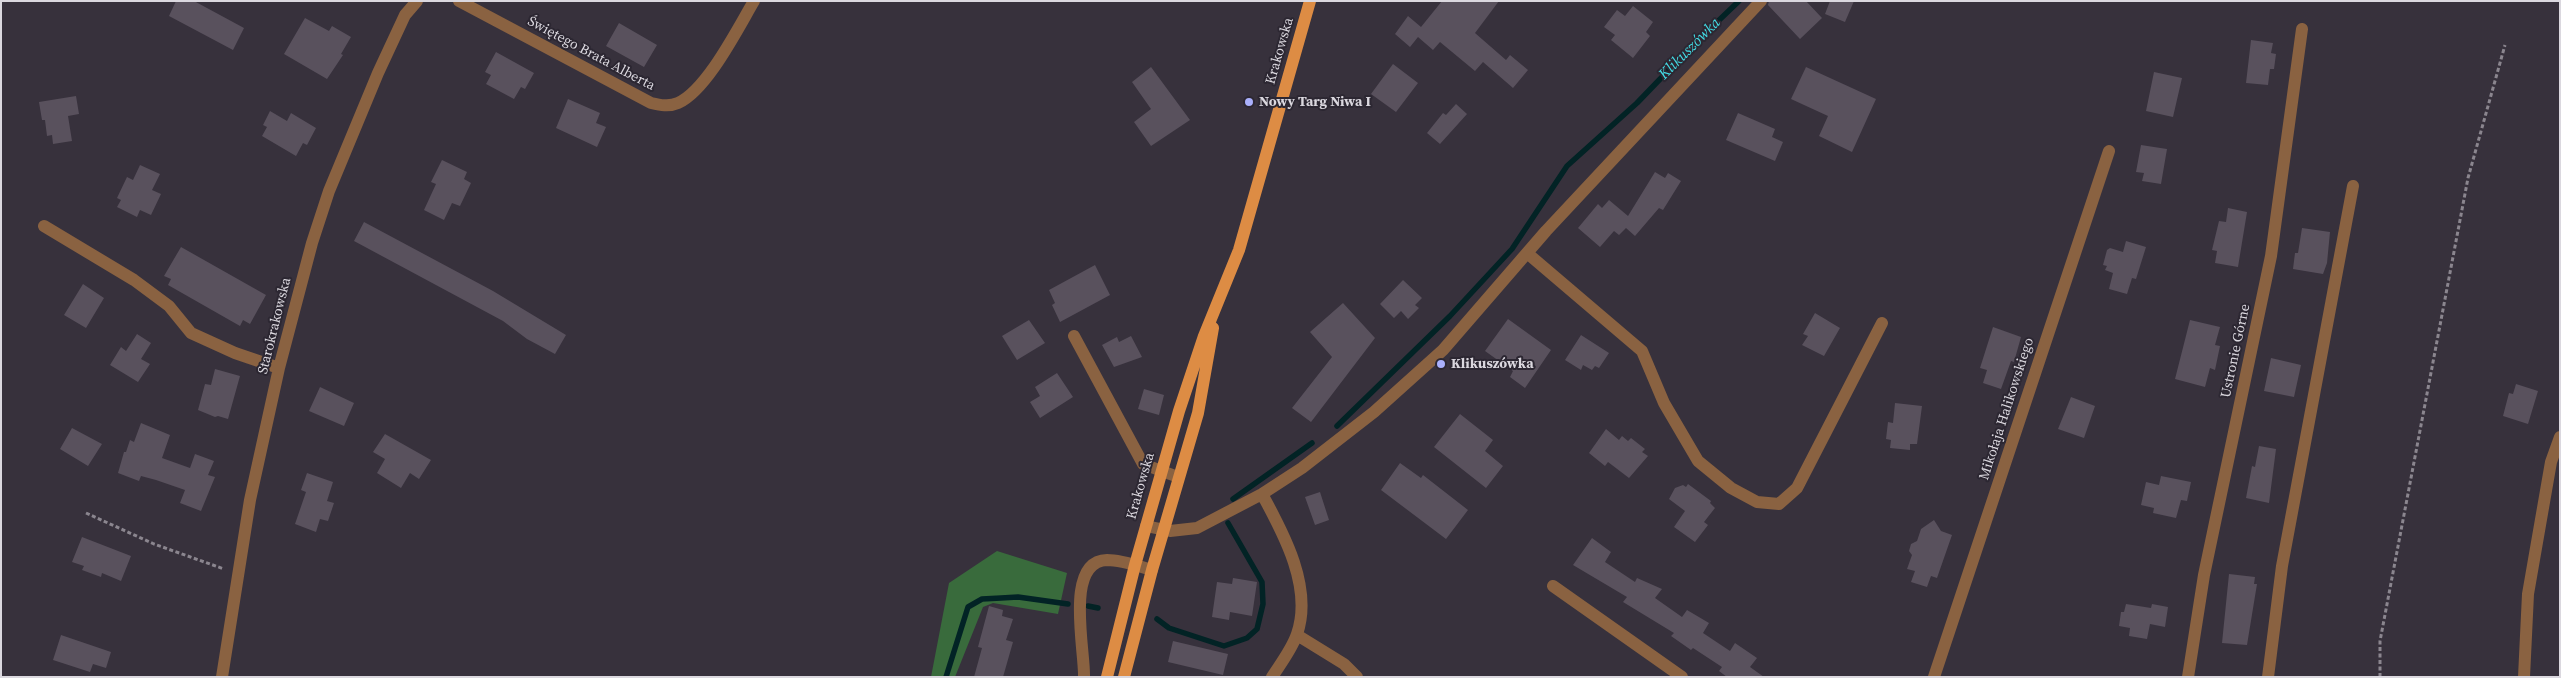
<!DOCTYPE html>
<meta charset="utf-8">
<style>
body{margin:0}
#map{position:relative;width:2561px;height:678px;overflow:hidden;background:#37313c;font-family:"Source Serif 4",serif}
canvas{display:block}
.frame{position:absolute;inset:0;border:2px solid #dbd8df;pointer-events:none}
</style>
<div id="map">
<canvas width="2561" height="678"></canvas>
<div class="frame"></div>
</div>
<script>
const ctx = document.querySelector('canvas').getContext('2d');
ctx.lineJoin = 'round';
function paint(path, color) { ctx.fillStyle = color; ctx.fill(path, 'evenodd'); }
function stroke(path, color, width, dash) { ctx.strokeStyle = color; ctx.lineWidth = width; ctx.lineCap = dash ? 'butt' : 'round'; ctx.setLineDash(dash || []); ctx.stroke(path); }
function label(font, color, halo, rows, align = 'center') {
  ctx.font = font + ' "Source Serif 4",serif'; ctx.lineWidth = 4; ctx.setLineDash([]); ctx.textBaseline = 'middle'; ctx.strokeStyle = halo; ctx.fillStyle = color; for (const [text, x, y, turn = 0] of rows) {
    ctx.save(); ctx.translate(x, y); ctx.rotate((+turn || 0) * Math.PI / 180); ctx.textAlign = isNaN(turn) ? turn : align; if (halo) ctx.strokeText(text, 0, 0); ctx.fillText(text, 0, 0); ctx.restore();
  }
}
const green = new Path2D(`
 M997,551l70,22 -9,41 -65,-11 -10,4 -28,70h-24l18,-94z`);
const stream = new Path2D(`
 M1337,426l113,-110 62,-67 55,-83 70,-63 52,-54 50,-48
 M1233,499l79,-56
 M1088,606l10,2
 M1157,619l12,9 55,18 23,-8 10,-9 6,-25 -1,-22 -34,-59
 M946,677l22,-70 14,-8 19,-1 17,-1 50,7`);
const building = new Path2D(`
 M176,1h18l50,27 -11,22 -64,-34z
 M1442,1h57l-24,32 31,27 4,-5 18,15 -15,18 -30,-26 -8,9 -35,-29 -7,8 -15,-13 -8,10 -15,-13 13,-18 13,11z
 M1769,1h37l16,17 -22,21 -32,-34z
 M1830,1h24l-9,21 -20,-8z
 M1633,6l20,16 -7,10 4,4 -17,22 -22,-18 4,-5 -11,-8 13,-17 8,6z
 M305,18l24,13 3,-5 19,11 -10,17 2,1 -16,24 -43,-25z
 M619,23l38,22 -13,22 -38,-21z
 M2251,40l22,3 -2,10 5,1 -2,15h-4l-2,16 -22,-2z
 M496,52l38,21 -9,16 -4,-2 -7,12 -28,-15 5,-9 -6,-3z
 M1393,64l25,19 -22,29 -25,-18z
 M1151,67l39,53 -39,26 -17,-24 17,-13 -19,-27z
 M1806,67l70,32 -24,53 -33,-16 9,-20 -37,-17z
 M2154,72l28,6 -9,39 -27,-6z
 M76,96l3,18 -11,2 4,25 -19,3 -1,-9 -5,1 -2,-16h-3l-3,-18z
 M568,99l32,14 -4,10 10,4 -9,20 -41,-19z
 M1456,104l11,10 -27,30 -13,-11 16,-20 3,2z
 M270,111l17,10 4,-8 25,15 -9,17 -4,-2 -7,13 -34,-20 5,-9 -4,-2z
 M1738,113l37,16 -3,8 11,5 -8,19 -49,-21z
 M2141,145l26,4 -6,35 -19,-3 2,-8 -8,-1z
 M442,160l25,12 -3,7 7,4 -11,23 -8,-3 -8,17 -20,-10 12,-26 -5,-2z
 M140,165l20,9 -8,16 9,4 -10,21 -11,-5 -3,7 -20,-10 4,-7 -4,-2 10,-21 6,3z
 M1655,172l10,6 3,-5 13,8 -18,29 -4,-2 -24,28 -9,-8 -7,7 -5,-4 -14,16 -22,-19 20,-24 4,4 7,-8 19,16z
 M2228,208l19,4 -9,55 -23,-4 2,-12 -5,-1 7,-29 7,1z
 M364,222l129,69 73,44 -11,19 -28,-15 -24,-18 -149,-80z
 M2302,228l28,4 -3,31 -4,11 -30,-5 2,-16h3z
 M2126,241l20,6 -10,32 -4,-1 -5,16 -18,-5 4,-16 -8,-3 2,-4 -4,-1 4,-15 3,-2 13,4z
 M181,247l85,48 -16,29 -7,-4 -3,6 -72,-41 3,-6 -7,-3z
 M1095,265l15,30 -50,27 -8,-17 3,-2 -6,-13z
 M1403,280l19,18 -7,7 4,3 -11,11 -7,-8 -7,7 -14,-14z
 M83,284l21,14 -18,30 -22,-13z
 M1343,303l32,35 -64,84 -19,-14 40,-51 -22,-25z
 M1815,313l25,15 -16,28 -22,-11 6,-9 -5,-2z
 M1508,319l43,31 -26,38 -15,-11 3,-6 -28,-20z
 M1029,320l16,23 -28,17 -15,-24z
 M2190,320l30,7 -5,18 5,1 -5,24 -5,-2 -5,19 -30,-8z
 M1993,327l28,10 -7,25 -3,-1 -10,28 -18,-6 4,-13 -7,-2z
 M137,334l14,9 -10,16 9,5 -12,18 -28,-17 11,-18 5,4z
 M1581,335l28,18 -10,15 -4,-2 -3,4 -9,-5 -2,5 -16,-10z
 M1131,336l11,21 -28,10 -12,-22 15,-8 2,5z
 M2271,358l30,7 -7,32 -30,-6z
 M215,369l25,7 -12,43 -10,-3 -3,1 -17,-7 7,-26 6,1z
 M1057,373l16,24 -33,21 -10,-16 10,-6 -5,-9z
 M2516,384l22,7 -10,33 -25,-8 6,-23 4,1z
 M320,387l34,16 -10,23 -35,-15z
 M1144,389l20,6 -5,20 -21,-6z
 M2071,397l24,9 -11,32 -26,-9z
 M1895,403l27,3 -5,38h-7v6l-20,-2 1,-8 -5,-1 2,-17 5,1z
 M1460,414l33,26 -8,11 18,15 -17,22 -52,-41z
 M141,423l29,12 -8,23 28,10 5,-14 19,7 -6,14 7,2 -14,34 -21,-8 5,-13 -29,-10 -15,-4 -2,5 -21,-8 6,-21h2l4,-12 4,2z
 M72,428l30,16 -14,22 -28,-17z
 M1606,429l13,11 3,-4 6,5 3,-3 14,11 -3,3 6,4 -19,22 -21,-16 -3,4 -16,-13z
 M385,434l46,26 -12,19 -9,-6 -9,15 -24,-15 8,-14 -12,-7z
 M2259,446l17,3 -7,54 -23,-5 6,-32 3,1z
 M1400,463l21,15 2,-3 45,35 -22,29 -65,-49z
 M307,473l26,9 -6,19 7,2 -6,18 -8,-2 -4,13 -21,-8 11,-32 -5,-2z
 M2161,476l30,6 -4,19 -6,-1 -5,18 -23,-5 1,-5 -13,-3 5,-23 13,3z
 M1688,484l23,17 -1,2 5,5 -11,14 4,3 -13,17 -21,-15 11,-16 -16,-12 6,-11 8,-3 3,2z
 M1320,492l9,28 -14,5 -10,-28z
 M1934,520l7,11 11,4 -15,43 -6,-2 -4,11 -16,-5 4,-11 -8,-2 5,-14 -3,-4 2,-7 6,-3 4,-12z
 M82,537l49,19 -10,25 -19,-8 -1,4 -19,-7 2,-4 -12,-4z
 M1592,538l19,14 -6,10 30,20 2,-4 25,11 -7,9 27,19 5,-7 22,13 -6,10 27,18 5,-8 22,15 -7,9 14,10h-37l-8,-6 3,-4 -29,-19 -2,2 -20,-14 3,-3 -51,-31 4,-5 -54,-32z
 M2229,574l26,3 -1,7h3l-10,61 -25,-2z
 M1233,578l24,4 -5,34 -22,-4 -1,8 -17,-3 5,-35 15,2z
 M2126,604l25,4 1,-4 16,3 -3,20 -15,-3 -3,15 -18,-3 1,-8 -11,-2 2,-14h3z
 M989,606l14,4 -1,6 11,3 -7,21 7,2 -10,35h-29l8,-29 -4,-1z
 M61,635l50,17 -5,16 -13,-4 -3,8 -37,-12z
 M1173,641l55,13 -5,21 -55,-13z`);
const path = new Path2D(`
 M86,513l68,31 70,25
 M2380,677v-36l88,-463 37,-133`);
const minor = new Path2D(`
 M459,1l192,102c9,2 18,4 27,0 29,-13 60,-75 76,-102
 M44,226l90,54 35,26 22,27 44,20 44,15
 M1527,253l115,98 22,52 34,58 33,27 26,14 22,2 18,-16 85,-165
 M1074,336l69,128 35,13
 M1262,494c22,40 51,94 35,140 -5,15 -16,29 -25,43
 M1146,526l24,5 27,-3 65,-34 40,-26 72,-56 69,-62 103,-119 215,-230
 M1553,586l129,91
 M1297,635l47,29 13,13
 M222,677l28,-177 29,-132 33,-125 17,-52 49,-118 27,-58 12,-14
 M1084,677c1,-27 -20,-116 23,-117 15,0 31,6 45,10
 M1934,677l175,-526
 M2188,677l16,-102 67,-319 31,-227
 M2268,677l14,-111 71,-380
 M2524,677l4,-83 23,-132 9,-25`);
const major = new Path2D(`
 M1107,677l28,-112 44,-154 25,-75 35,-86 71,-249
 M1124,677l28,-107 46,-157 15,-85`);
const markers = [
 [1249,102,5,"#aab0fc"],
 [1441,364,5,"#aab0fc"]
];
const streetNames = [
 ["Krakowska",1280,51,-74],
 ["Świętego Brata Alberta",591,54,28],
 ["Starokrakowska",275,326,-76],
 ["Ustronie Górne",2236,351,-78],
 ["Mikołaja Halikowskiego",2007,409,-72],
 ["Krakowska",1141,486,-74]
];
const poiNames = [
 ["Nowy Targ Niwa I",1259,102],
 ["Klikuszówka",1451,364]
];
const waterNames = [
 ["Klikuszówka",1690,49,-45]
];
paint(green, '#396b3c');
stroke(stream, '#022325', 5.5);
paint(building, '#59515d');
stroke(path, '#8b868f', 3, [4, 2.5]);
stroke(minor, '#8a6241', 12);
stroke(major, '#dd8c44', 12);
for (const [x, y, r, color] of markers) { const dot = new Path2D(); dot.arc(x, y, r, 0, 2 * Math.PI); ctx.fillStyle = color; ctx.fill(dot); stroke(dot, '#2c2732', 2); }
label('14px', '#dbd8df', '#2c2732', streetNames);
label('bold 14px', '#dbd8df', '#2c2732', poiNames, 'left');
label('italic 15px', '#43dde6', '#2c2732', waterNames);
</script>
